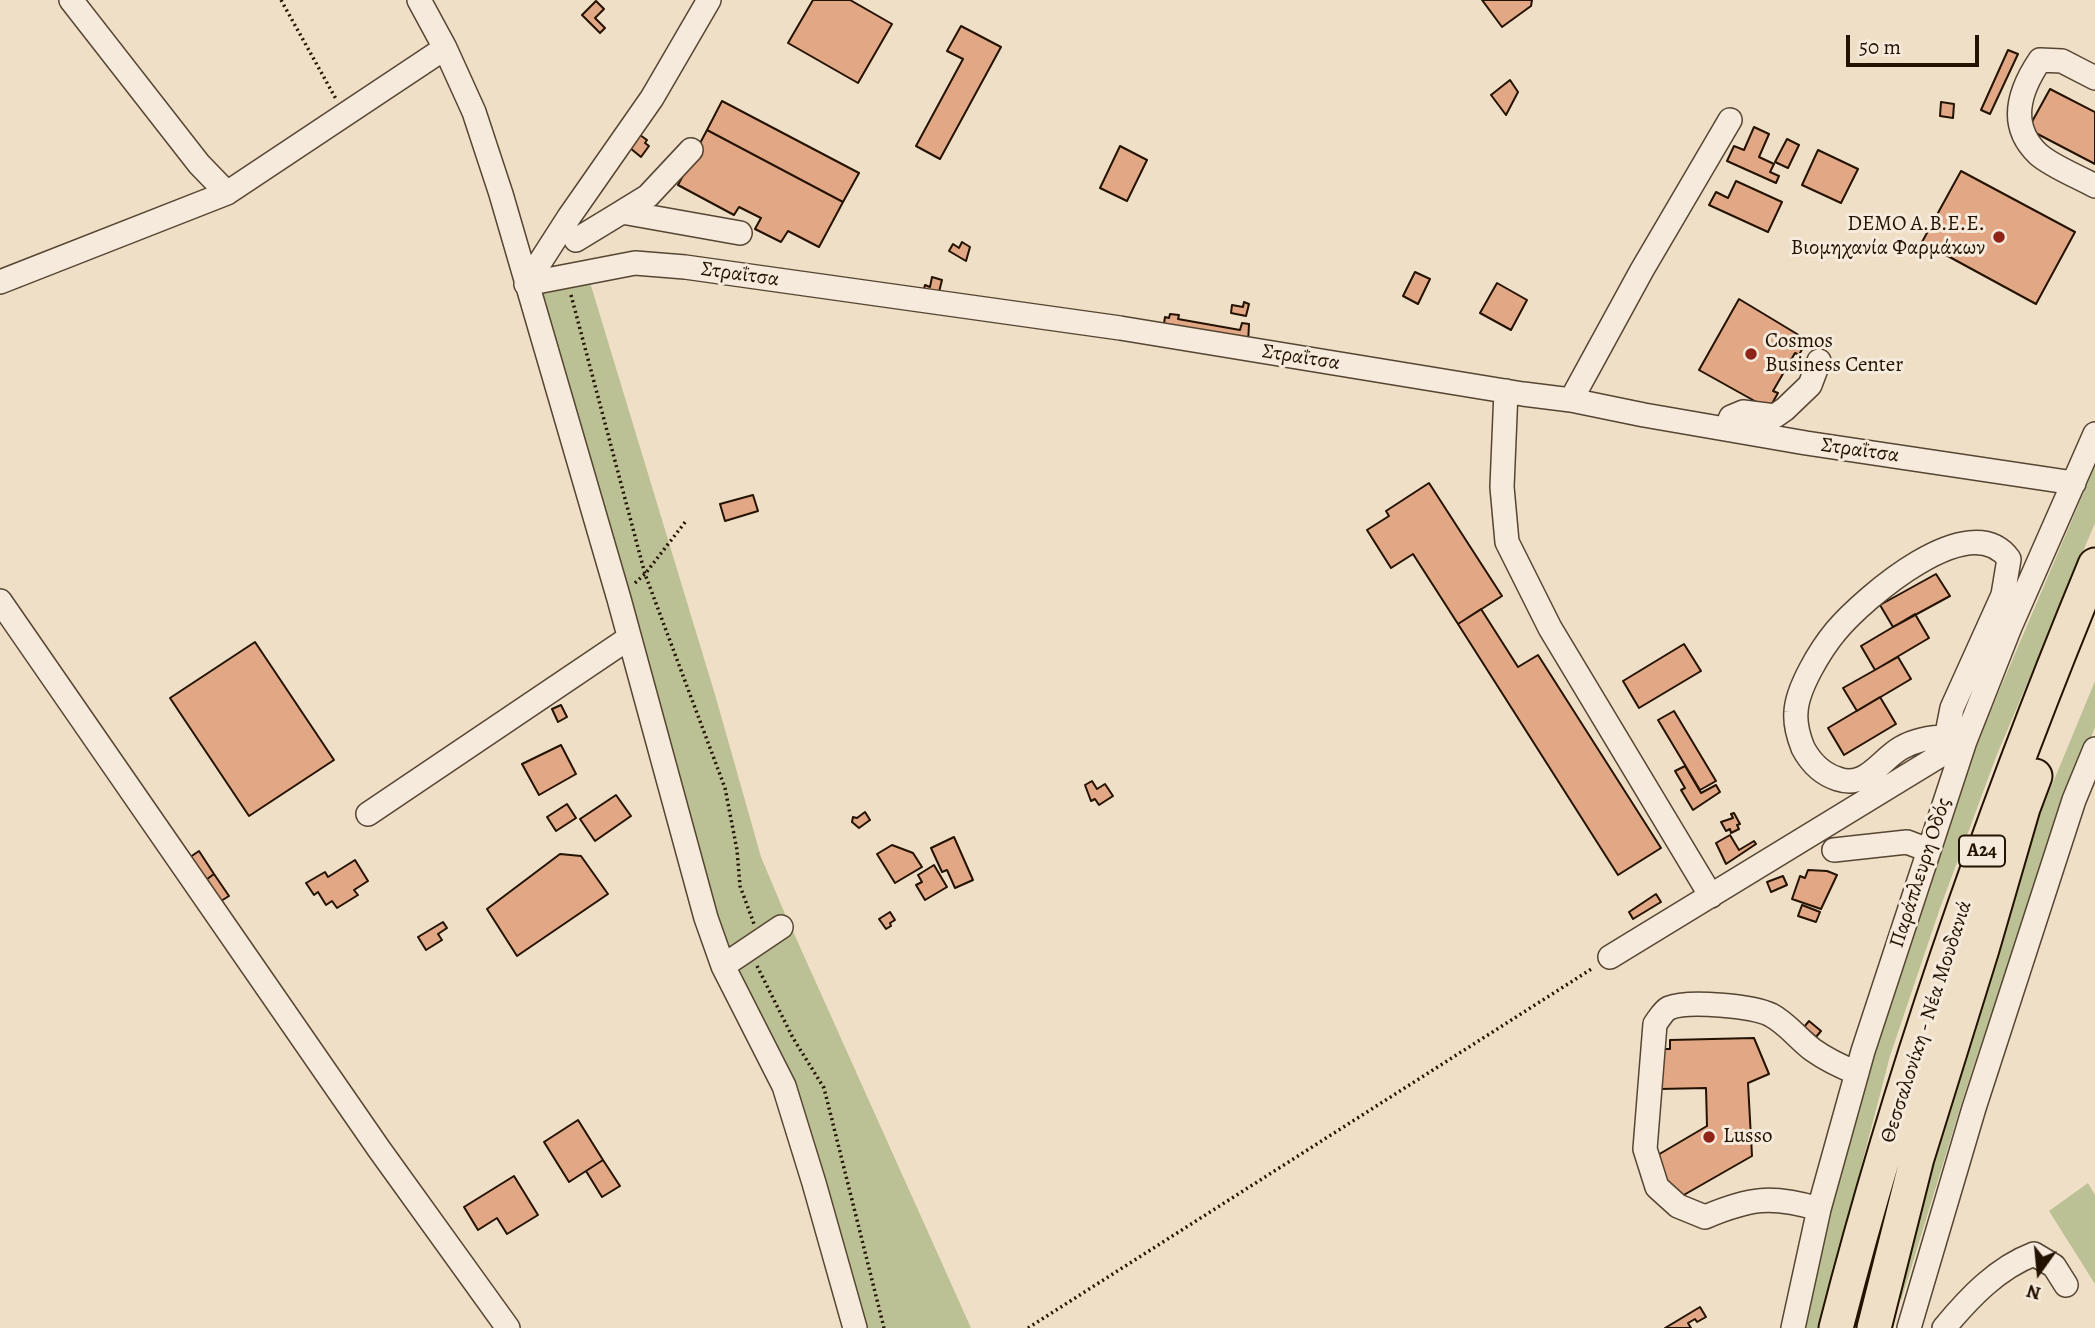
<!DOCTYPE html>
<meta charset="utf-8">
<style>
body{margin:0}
#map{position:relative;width:2095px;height:1328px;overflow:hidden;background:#efdfc7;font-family:Alegreya,serif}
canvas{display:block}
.north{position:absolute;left:2004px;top:1237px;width:70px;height:70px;-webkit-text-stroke:5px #f5eadb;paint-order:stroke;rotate:195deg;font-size:19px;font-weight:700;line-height:28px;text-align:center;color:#231200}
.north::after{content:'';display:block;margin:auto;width:24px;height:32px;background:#231200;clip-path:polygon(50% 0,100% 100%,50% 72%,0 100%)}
.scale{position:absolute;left:1846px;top:35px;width:133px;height:32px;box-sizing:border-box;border:4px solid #231200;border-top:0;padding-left:9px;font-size:21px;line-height:24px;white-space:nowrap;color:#231200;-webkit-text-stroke:5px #f5eadb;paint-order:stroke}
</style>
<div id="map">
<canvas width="2095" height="1328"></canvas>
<div class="north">N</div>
<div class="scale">50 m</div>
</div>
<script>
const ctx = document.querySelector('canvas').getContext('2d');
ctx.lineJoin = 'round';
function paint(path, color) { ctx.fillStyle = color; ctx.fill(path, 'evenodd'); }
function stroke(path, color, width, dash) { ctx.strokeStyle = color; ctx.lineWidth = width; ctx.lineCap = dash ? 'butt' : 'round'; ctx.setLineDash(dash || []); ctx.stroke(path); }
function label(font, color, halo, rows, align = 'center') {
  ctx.font = font + ' Alegreya,serif'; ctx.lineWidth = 6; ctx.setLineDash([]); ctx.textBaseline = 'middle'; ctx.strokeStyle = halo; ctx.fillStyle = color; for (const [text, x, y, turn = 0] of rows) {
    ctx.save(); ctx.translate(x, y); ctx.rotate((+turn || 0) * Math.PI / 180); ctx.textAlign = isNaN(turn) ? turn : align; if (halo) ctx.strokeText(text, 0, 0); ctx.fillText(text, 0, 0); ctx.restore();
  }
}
const green = new Path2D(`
 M589,279l127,419 45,159 24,57 -23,16 -35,32 -186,-666 6,-8z
 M2095,466v57l-99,234 -57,154 -49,145 -71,272h-21l24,-114 104,-331 51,-140z
 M2095,681v46l-62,163 -68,202 -64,209 -6,-35 70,-226 73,-221z
 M791,927l180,401h-115l-56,-206 -67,-144 16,-21z
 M2088,1183l7,12v89l-46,-73z`);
const building = new Path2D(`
 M813,0h37l42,24 -34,59 -70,-40z
 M1482,0h50l-1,6 -29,21z
 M596,1l8,8 -9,9 10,10 -5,5 -18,-18z
 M961,26l40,21 -61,112 -24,-13 47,-87 -16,-8z
 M2008,50l10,4 -28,60 -9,-4z
 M1510,80l8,12 -12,23 -15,-20z
 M2050,89l45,23v52l-67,-35z
 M722,101l137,72 -16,29 -136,-72z
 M1941,102l13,2 -1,14 -13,-2z
 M1754,127l15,7 -10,23 15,7 -4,8 9,4 -3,7 -49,-22 7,-15 10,4z
 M707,130l136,72 -24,45 -31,-16 -7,11 -26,-13 6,-11 -22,-11 -5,8 -56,-30z
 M640,135l7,5 -2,3 4,3 -8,11 -11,-9z
 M1787,139l12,6 -11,23 -13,-6z
 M1120,146l27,14 -20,41 -27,-13z
 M1818,150l40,19 -17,34 -39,-18z
 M1961,171l114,61 -39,72 -114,-62z
 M1736,181l46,21 -14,30 -59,-27 7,-13 12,6z
 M962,242l8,5 -4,14 -17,-10 4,-7 6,4z
 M1415,272l15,7 -12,25 -15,-8z
 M932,277l10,3 -4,16 -15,-4 2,-7 5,2z
 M1497,283l30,17 -16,30 -31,-17z
 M1739,299l68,41 -8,15 -4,-2 -22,38 5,2 -9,16 -70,-39z
 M1244,302l5,2 -3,12 -15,-3 1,-8 11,2z
 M1170,314l9,1 -1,4 62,11 2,-7 7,1 -1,20 -85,-14 2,-13 4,1z
 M1429,483l73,113 -44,28 -45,-70 -22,14 -24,-38 22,-14 -3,-5z
 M753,495l5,16 -33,10 -5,-17z
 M1936,574l14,22 -57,31 -13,-22z
 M1481,609l37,58 20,-12 123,193 -43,27 -160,-251z
 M1915,614l14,24 -54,32 -14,-24z
 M255,642l79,118 -85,56 -79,-118z
 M1684,644l17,27 -62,37 -16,-27z
 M1898,657l13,22 -54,32 -14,-23z
 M1880,697l16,27 -52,31 -16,-27z
 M561,705l6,12 -9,5 -6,-13z
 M1674,711l42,70 -16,9 -42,-70z
 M561,745l15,29 -37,21 -17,-31z
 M1685,766l16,27 15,-8 4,7 -27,18 -12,-20 4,-2 -10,-17z
 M1092,781l5,8 8,-5 8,12 -14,9 -4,-6 -4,2 -6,-16z
 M616,795l15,21 -36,25 -15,-22z
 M567,804l9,14 -20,13 -9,-14z
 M865,812l5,8 -11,8 -7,-6 1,-5 4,1z
 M1734,813l6,11 -3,1 2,4 -8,4 -1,-4 -4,2 -5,-9 12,-4 -2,-4z
 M1730,835l9,15 15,-9 2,3 -30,20 -10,-21z
 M954,837l19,43 -18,8 -8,-18 -5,2 -11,-24z
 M892,845l21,8 9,14 -27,16 -18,-29z
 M199,851l15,23 -15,11 -16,-23z
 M560,854l21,2 27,38 -91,62 -30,-47z
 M355,860l13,21 -14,9 4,5 -21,13 -5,-7 -6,4 -8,-13 -4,3 -8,-12 19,-11 3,5z
 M934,865l13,22 -22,13 -9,-15 6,-3 -4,-7z
 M1808,870l19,1 10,4 -16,34 -29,-10 8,-23 5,2z
 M214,874l15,22 -16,10 -14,-21z
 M1783,876l4,9 -16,7 -4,-10z
 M1656,894l5,8 -28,17 -4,-7z
 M1802,905l18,7 -4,10 -18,-6z
 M890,912l5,8 -5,3 1,3 -5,3 -7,-10z
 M443,922l4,6 -9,6 4,6 -16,10 -8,-13z
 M1809,1021l12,10 -5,6 -12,-10z
 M1754,1038l15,36 -21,9 4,73 -77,44 -24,-41 56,-33 -1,-38 -46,1 -1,-40h11v-9z
 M578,1120l25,40 -34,22 -25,-40z
 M603,1160l17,26 -18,11 -16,-26z
 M514,1176l24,39 -31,19 -10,-16 -19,12 -14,-23z
 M1700,1307l6,10 -9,5 -2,-3 -7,4 3,5h-26z`);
const path = new Path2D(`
 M281,0l55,99
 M571,295l74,279 80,214 12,62 3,36 14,38
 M635,583l10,-9 41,-53
 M757,966l36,72 31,50 60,240
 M1028,1328l565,-360`);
const minor = new Path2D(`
 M71,0l128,164 28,29
 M419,0l26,48 29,64 27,82 118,405 87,319 17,48 61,120 30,97 41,145
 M2095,78l-33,-17 -22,-1c-21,31 -32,65 -2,94 13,12 41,23 57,32
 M622,212l26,-16 43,-46
 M576,240l46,-28 118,21
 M0,282l227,-89 218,-145
 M526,284l109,-21 50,4 435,61 403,66 48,6 73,15 162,28 268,40
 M526,284l43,-67 83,-119 57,-98
 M1506,391l-4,96 5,55 43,86 161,268
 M1571,400l71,-130 88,-150
 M1726,429l5,-12 12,-5 32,4 10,-7 25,-24 9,-24
 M0,601l379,548 129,179
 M1943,754l9,-46 51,-113 6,-36c-39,-54 -146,40 -173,72 -15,18 -39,57 -40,81 -1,11 3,26 7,36 8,15 19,26 35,31 28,10 42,-19 63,-31 14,-8 29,-11 46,-11
 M368,814l261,-176
 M1834,850l73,-8 21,8
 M1610,957l344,-210
 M723,966l58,-39
 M1819,1209c-48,-14 -69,-11 -114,8l-27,-11 -21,-19 -12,-38 10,-125c4,-5 8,-13 14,-16 19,-8 84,-2 102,7 17,9 27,24 42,35 14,10 29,17 44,23
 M1793,1328l26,-119 44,-158 102,-310 45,-114 85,-193
 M1909,1328l65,-220 100,-308 21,-51
 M1944,1328c25,-30 53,-60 90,-74l20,12 12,19`);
const highway = new Path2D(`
 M1836,1328c67,-261 156,-514 259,-763
 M1874,1328l43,-170 65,-209 41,-141 12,-32`);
const markers = [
 [1999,237,7,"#8f2418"],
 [1751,354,7,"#8f2418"],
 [1709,1137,7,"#8f2418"]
];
const shields = [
 [1982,851,46]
];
const shieldNames = [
 ["Α24",1982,851]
];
const poiNames = [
 ["DEMO A.B.E.E.",1985,225,"right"],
 ["Βιομηχανία Φαρμάκων",1985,249,"right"],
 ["Cosmos",1765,342],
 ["Business Center",1765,366],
 ["Lusso",1723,1137]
];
const streetNames = [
 ["Στραΐτσα",740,275,8],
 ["Στραΐτσα",1301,358,9],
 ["Στραΐτσα",1860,451,8],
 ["Παράπλευρη Οδός",1921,873,-72],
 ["Θεσσαλονίκη - Νέα Μουδανιά",1927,1022,-72]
];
paint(green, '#bbc194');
paint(building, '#e2a885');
stroke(building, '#231200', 2);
stroke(minor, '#564532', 26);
stroke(highway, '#231200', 37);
stroke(path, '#231200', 3.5, [2, 3.5]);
stroke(minor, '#f5eadb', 23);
stroke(highway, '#efdfc7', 33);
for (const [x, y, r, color] of markers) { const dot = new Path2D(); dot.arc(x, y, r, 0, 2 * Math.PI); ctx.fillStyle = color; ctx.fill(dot); stroke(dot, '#f5eadb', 2.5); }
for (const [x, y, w] of shields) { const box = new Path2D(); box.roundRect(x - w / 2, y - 15.5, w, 31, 5); ctx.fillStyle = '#f5eadb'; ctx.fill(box); stroke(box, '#231200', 2); }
label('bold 19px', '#231200', null, shieldNames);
label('21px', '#231200', '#f5eadb', poiNames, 'left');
label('21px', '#231200', '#f5eadb', streetNames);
</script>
